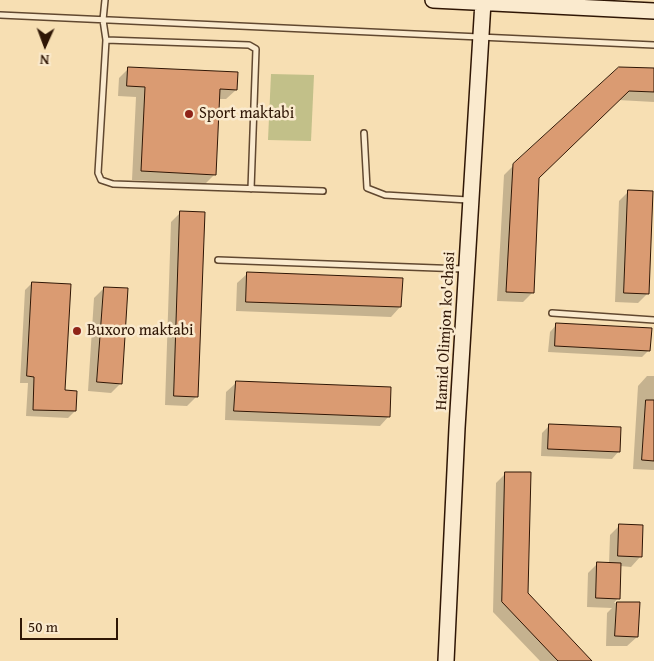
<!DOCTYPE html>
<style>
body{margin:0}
#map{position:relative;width:654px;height:661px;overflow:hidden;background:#f7dfb3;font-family:"Gentium Book Plus",serif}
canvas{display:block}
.north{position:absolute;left:20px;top:20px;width:50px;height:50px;-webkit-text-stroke:4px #faeace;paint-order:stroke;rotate:182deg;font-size:14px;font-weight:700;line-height:20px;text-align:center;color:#2f1605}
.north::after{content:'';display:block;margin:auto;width:18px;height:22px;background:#2f1605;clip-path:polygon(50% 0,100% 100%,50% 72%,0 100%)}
.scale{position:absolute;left:20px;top:618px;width:98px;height:22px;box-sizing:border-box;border:2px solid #2f1605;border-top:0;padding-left:6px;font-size:15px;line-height:18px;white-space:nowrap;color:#2f1605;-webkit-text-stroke:4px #faeace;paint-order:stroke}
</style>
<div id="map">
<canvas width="654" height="661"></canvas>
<div class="north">N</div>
<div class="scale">50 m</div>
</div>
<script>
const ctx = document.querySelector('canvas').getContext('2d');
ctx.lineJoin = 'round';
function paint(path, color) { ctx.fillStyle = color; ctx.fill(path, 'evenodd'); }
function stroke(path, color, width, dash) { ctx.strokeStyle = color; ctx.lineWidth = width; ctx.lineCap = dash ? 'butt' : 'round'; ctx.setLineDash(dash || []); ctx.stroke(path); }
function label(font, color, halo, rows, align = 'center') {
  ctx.font = font + ' "Gentium Book Plus",serif'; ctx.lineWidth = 5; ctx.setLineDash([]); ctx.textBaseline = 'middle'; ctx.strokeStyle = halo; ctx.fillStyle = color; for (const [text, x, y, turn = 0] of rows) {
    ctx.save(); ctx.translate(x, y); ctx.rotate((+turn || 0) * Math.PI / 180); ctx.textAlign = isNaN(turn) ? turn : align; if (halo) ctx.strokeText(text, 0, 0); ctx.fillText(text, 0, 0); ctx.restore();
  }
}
const green = new Path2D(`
 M271,74l43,1 -3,66 -43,-1z`);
const shadow = new Path2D(`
 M129,68l107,22 -10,9h-8l-3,75 -10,10 -73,-4 4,-83 -18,-1 1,-18z
 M654,70v32l-36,-2 -80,78 -5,114 -10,10 -26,-1 7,-126 10,-10z
 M629,191l19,102 -10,10 -23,-1 4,-101z
 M181,212l16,184 -10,10 -22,-1 6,-183z
 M247,274l153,33 -9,10 -155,-6 1,-28z
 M32,283l32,109 11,19 -7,7 -42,-2 2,-33h-8l5,-93z
 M104,288l17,95 -10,10 -23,-2 6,-93z
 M557,324l92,26 -7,7 -94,-5 2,-20z
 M647,376h7v94l-21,-1 5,-83z
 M236,383l153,33 -9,10 -155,-6 1,-28z
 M550,425l69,26 -7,8 -71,-3 1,-23z
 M506,473l21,121 64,67h-51l-47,-49 3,-129z
 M620,525l20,32 -9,10 -11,-1 -2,32 -4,5 24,1 -1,33 -10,9h-21l1,-33 5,-5 -25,-1 1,-34 10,-10 11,1 1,-29z`);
const building = new Path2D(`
 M128,67l110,5 -1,18 -17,-1 -4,86 -75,-4 4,-84 -18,-1z
 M619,67l35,1v24l-25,-1 -90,87 -5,115 -28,-1 7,-128z
 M628,190l25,1 -4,103 -25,-1z
 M180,211l25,1 -7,185 -24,-1z
 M247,272l156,6 -2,29 -155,-5z
 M32,282l39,2 -6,106 12,1 -1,20 -43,-1 1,-33 -7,-1z
 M104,287l24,1 -6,96 -25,-2z
 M556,323l96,5 -2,23 -95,-5z
 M236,381l155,6 -1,30 -156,-6z
 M646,400h8v61l-12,-1z
 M549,424l72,3 -1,25 -72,-3z
 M505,472h26l-3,121 64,68h-34l-56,-59z
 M619,524l24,1 -1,32 -24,-1z
 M597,562l24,1 -1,36 -24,-1z
 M617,602h23l-2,35 -23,-1z`);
const lane = new Path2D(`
 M105,0l-2,20 3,20 -8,133 3,7 12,4 210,7
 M0,15l654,30
 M106,40l143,5 7,4 -5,140
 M364,133l3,55 18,7 83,5
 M218,260l246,9
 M552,313l102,7`);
const secondary = new Path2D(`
 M433,0l221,11
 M446,661l11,-233 26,-426`);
const markers = [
 [189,114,5,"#8f2418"],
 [77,331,5,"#8f2418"]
];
const poiNames = [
 ["Sport maktabi",199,114],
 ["Buxoro maktabi",87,331]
];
const streetNames = [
 ["Hamid Olimjon ko'chasi",446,331,-87]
];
paint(green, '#c2c089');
paint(shadow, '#0003');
paint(building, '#da9b72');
stroke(building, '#2f1605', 1);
stroke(lane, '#614830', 8);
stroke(secondary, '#2f1605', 18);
stroke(lane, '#faeace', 5);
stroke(secondary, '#faeace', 15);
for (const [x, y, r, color] of markers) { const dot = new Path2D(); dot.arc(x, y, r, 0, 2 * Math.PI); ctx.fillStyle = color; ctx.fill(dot); stroke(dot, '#faeace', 2); }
label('16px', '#2f1605', '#faeace', poiNames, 'left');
label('16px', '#2f1605', '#faeace', streetNames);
</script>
